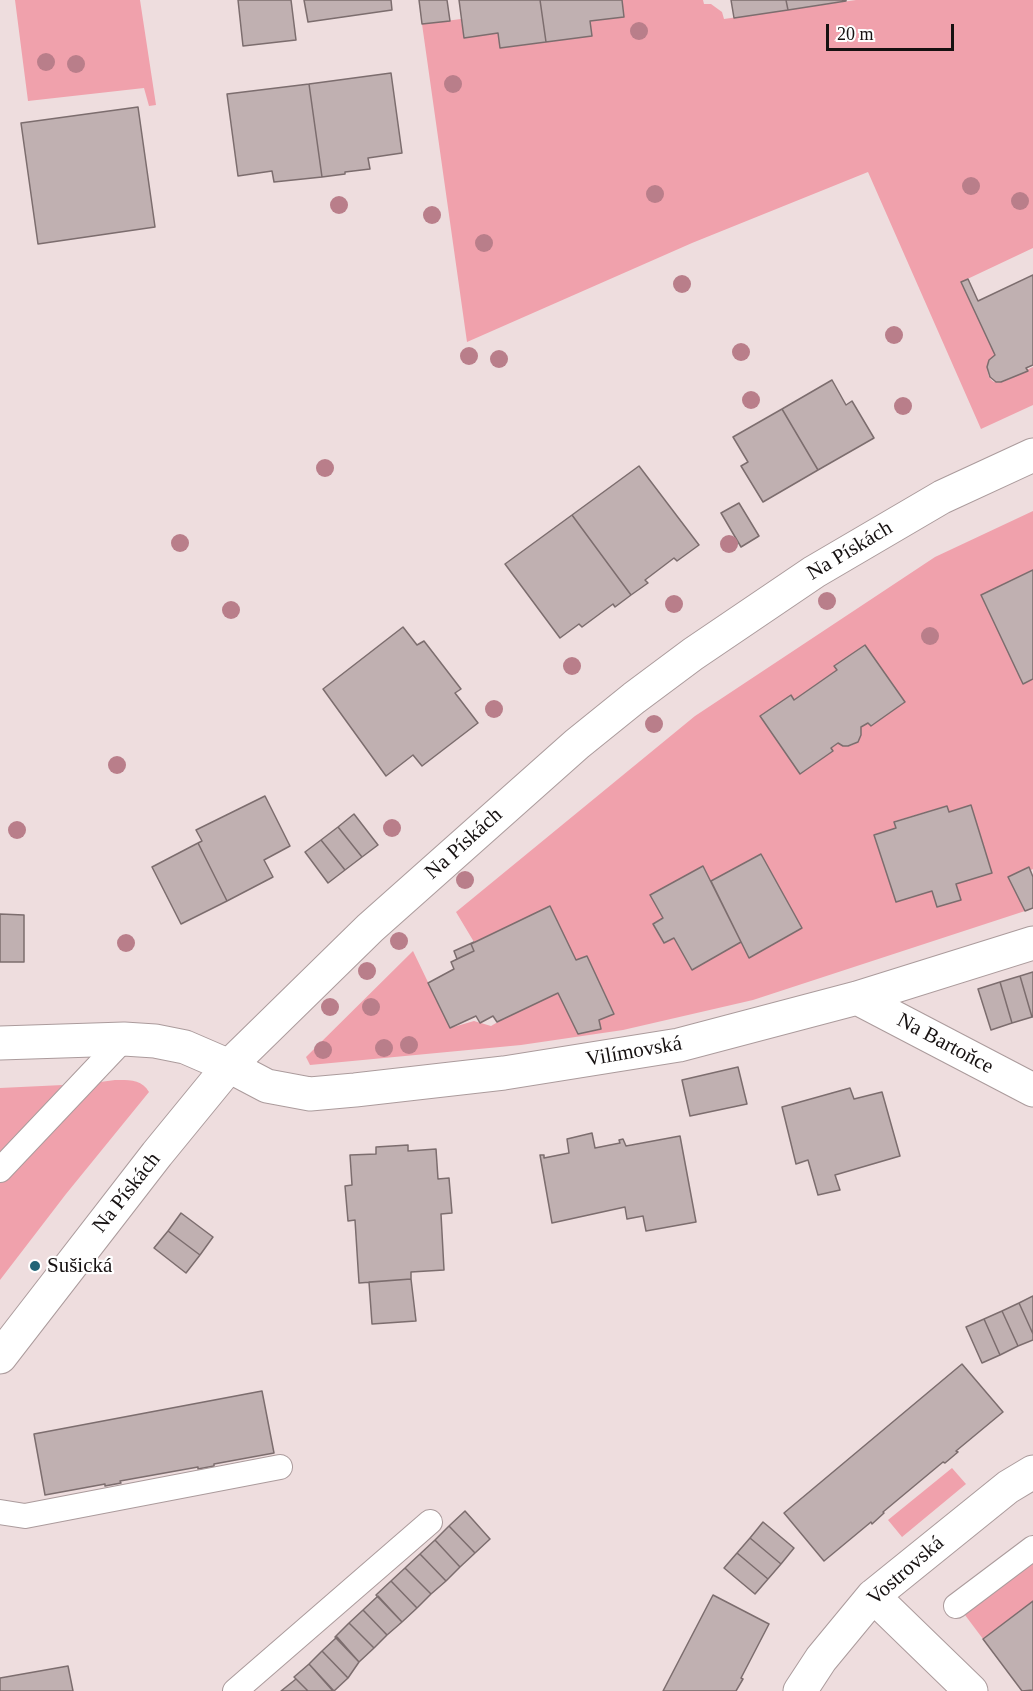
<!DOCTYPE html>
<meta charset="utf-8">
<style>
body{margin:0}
#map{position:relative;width:1033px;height:1691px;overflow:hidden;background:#eeddde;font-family:Georgia,serif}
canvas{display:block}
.scale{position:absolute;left:826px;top:24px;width:128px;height:27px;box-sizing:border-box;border:3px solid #161111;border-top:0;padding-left:8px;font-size:18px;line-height:21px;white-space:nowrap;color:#161111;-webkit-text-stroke:4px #fff;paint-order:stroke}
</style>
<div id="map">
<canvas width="1033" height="1691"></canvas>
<div class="scale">20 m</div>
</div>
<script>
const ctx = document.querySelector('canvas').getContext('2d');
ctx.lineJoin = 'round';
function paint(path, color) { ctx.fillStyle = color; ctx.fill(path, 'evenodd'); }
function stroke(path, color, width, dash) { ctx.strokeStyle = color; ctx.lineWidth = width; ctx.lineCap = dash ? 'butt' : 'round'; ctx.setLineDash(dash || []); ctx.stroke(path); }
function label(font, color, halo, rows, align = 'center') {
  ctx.font = font + ' Georgia,serif'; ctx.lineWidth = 4.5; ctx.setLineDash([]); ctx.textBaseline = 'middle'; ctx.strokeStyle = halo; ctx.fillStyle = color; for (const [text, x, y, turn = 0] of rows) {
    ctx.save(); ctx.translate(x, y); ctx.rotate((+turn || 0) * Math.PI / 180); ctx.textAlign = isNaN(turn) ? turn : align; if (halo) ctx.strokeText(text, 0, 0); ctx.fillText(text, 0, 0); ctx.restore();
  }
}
const green = new Path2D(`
 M15,0h125l16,105 -7,1 -5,-18 -116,13z
 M622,0h81l1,4h7l11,8 2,7 132,-19h177v248l-72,34 34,73c-12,9 -9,31 7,27 10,-3 21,-11 31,-15v38l-52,24 -113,-257 -176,71 -225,99 -45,-318 39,-5 3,19 34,-5 3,15 91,-12 -2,-15 34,-4z
 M1033,511v59l-52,25 42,89 10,-5v190l-2,1 -2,-3 -21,10 17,34 -272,89 -130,30 -102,15 -211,20 -4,-8 107,-106 37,77 24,-7 17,5 17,-10 50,-23 20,41 23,-5 -2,-9 15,-7 -27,-57 -11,4 -26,-53 -76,35 -18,-30 239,-196 240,-159zM865,645l40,57 -34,24 -3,-3 -7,4c1,14 -10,25 -23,16l-7,5 2,3 -33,23 -9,-78 3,4 43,-30 -3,-4zM971,805l-15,79 4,16 -23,7 -5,-16 -36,11 -22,-67 22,-7 -1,-7 51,-15 3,6zM761,854l41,74 -53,29 -8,-15 -49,27 -18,-31 -11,5 -10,-19 10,-6 40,-52 8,15z
 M115,1080c13,0 27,-1 34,12l-83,102 -66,86v-100l93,-97z
 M63,1085l-63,68v-65z
 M952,1468l14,16 -64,53 -14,-17z
 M1033,1544v57l-50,38 -27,-36z`);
const building = new Path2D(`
 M238,0h53l5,40 -53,6z
 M304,0h87l1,10 -84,12z
 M419,0h28l3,21 -28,3z
 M459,0h81l6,42 -46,6 -2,-15 -34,5z
 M540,0h82l2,17 -34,4 2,15 -46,6z
 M731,0h55l2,10 -54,8z
 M786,0h60v1l-58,9z
 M391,73l11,80 -34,5 2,11 -25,3v2l-23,3 -13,-93z
 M309,84l13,93 -48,5 -2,-11 -34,5 -11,-82z
 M138,107l17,120 -117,17 -17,-121z
 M1033,275v90l-7,3 2,3 -27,11h-5l-6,-5 -3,-10 2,-7 6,-5 -34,-73 7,-3 10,22z
 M832,380l14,25 6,-4 22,37 -56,32 -36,-61z
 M782,409l36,61 -55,32 -22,-36 7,-4 -15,-25z
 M639,466l60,79 -22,16 -3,-3 -29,22 3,3 -17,12 -59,-80z
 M739,503l20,33 -18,11 -20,-34z
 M572,515l59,80 -16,12 -2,-3 -31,23 -3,-3 -19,14 -55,-74z
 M1033,570v109l-10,5 -42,-89z
 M403,627l14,18 7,-4 37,48 -6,4 23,30 -56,43 -9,-11 -27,21 -63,-87z
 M865,645l40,57 -34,24 -3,-3 -7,4v8l-3,7 -10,4h-5l-5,-3 -7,5 2,3 -33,23 -40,-58 31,-21 3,5 43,-30 -3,-4z
 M265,796l25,50 -26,14 9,17 -46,24 -29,-58 4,-2 -6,-11z
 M971,805l21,68 -36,11 5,16 -24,7 -5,-16 -36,11 -22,-67 22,-7 -2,-6 53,-16 2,6z
 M354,814l24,31 -16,12 -24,-30z
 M338,827l24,30 -17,13 -24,-30z
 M321,840l24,30 -17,13 -23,-31z
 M198,843l29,58 -46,23 -29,-57z
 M761,854l41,74 -53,30 -38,-77z
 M703,866l38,76 -49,28 -18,-32 -10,5 -11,-19 10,-6 -13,-23z
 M1029,867l4,10v31l-8,3 -17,-34z
 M550,906l26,54 11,-4 27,58 -15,6 2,9 -23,5 -20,-41 -61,29 -4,-6 -13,7 -4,-7 -26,12 -22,-45 26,-14 -3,-7 23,-11 -3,-7z
 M0,914l24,1v47h-24z
 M474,942l-3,2 3,7 -17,8 -3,-8z
 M1033,972v45h-1l-12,-41z
 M1020,976l12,41 -20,6 -12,-41z
 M1000,982l12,41 -21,7 -13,-41z
 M738,1067l9,37 -57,12 -8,-36z
 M850,1088l4,11 28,-7 18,64 -65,19 5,15 -22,5 -10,-35 -12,4 -14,-57z
 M592,1133l3,15 25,-5 -1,-3 4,-1 3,7 54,-10 16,86 -50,9 -3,-15 -16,3 -2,-12 -73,16 -12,-68h4v3l25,-5 -2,-14z
 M408,1145v6l28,-2 2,30 11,-1 3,35 -11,1 3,56 -33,2v7l-52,4 -4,-63 -7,1 -3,-35 7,-1 -2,-30 26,-1v-7z
 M181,1213l32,24 -13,18 -32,-24z
 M168,1231l32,24 -14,18 -32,-25z
 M411,1279l5,42 -44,3 -3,-42z
 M1033,1296v38l-14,-31z
 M1019,1303l14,31v6l-15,6 -16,-35z
 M1002,1311l16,35 -18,9 -16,-36z
 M984,1319l16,36 -18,8 -16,-36z
 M962,1364l41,48 -47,39 2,1 -13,11 -2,-1 -60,50 1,1 -12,11 -1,-2 -47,39 -40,-48z
 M262,1391l12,62 -60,11v2l-16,3v-2l-78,14 1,2 -16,3v-2l-60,11 -11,-61z
 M465,1511l25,28 -15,14 -26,-27z
 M763,1522l31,26 -13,16 -31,-26z
 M449,1526l26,27 -15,14 -25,-27z
 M750,1538l31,26 -13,15 -31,-26z
 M435,1540l25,27 -14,14 -26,-27z
 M737,1553l31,26 -13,15 -31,-26z
 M420,1554l26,27 -15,13 -26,-26z
 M405,1568l26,26 -14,14 -26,-27z
 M391,1581l26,27 -15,14 -26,-27z
 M713,1595l56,29 -28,54 2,1 -7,12h-73z
 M378,1596l24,26 -15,13 -24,-25z
 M1033,1601v89l-11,1 -39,-52z
 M363,1610l24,25 -13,13 -25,-25z
 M349,1623l25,25 -15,14 -24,-25z
 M337,1637l22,25 -11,16 -26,-27z
 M322,1651l26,27 -14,13 -25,-27z
 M309,1664l24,27h-25l-14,-14z
 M68,1666l5,25h-73v-13z
 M296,1679l12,12h-27z`);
const lane = new Path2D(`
 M0,1170l124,-131
 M0,1512l25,4 255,-49
 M956,1606l77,-58
 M235,1691l195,-169`);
const street = new Path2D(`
 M857,998l176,92
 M0,1043l124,-4 31,2 30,6 44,19 38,20 43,8 45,-4 149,-17 175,-28 178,-47 176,-55
 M873,1596l98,95
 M800,1691l21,-32 52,-63 135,-109 25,-15`);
const secondary = new Path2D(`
 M0,1357l157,-203 72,-88 141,-138 207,-184 57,-46 59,-44 121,-82 128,-75 91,-42`);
const trees = [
 [639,31],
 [46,62],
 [76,64],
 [453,84],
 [971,186],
 [655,194],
 [1020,201],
 [339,205],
 [432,215],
 [484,243],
 [682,284],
 [894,335],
 [741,352],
 [469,356],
 [499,359],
 [751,400],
 [903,406],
 [325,468],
 [180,543],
 [729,544],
 [827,601],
 [674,604],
 [231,610],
 [930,636],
 [572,666],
 [494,709],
 [654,724],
 [117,765],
 [392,828],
 [17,830],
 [465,880],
 [399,941],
 [126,943],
 [367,971],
 [330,1007],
 [371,1007],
 [409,1045],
 [384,1048],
 [323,1050]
];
const markers = [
 [35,1266,6,"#226577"]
];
const streetNames = [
 ["Na Pískách",850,551,-31],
 ["Na Pískách",464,844,-42],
 ["Na Bartoňce",945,1044,28],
 ["Vilímovská",634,1052,-10],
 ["Na Pískách",127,1193,-52],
 ["Vostrovská",906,1571,-41]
];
const poiNames = [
 ["Sušická",47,1266]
];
paint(green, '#f0a1ac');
paint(building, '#c0b0b1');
stroke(building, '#7c6d6e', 1.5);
stroke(lane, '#ab9b9c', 26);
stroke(street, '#ab9b9c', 35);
stroke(secondary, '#ab9b9c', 35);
stroke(lane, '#fff', 24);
stroke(street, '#fff', 33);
stroke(secondary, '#fff', 33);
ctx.fillStyle = '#b97e8a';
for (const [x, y] of trees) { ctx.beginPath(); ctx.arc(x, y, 9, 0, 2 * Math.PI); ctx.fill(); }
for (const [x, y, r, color] of markers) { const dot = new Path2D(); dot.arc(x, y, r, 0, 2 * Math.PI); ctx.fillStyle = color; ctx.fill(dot); stroke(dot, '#fff', 2); }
label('21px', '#161111', '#fff', streetNames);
label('21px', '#161111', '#fff', poiNames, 'left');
</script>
